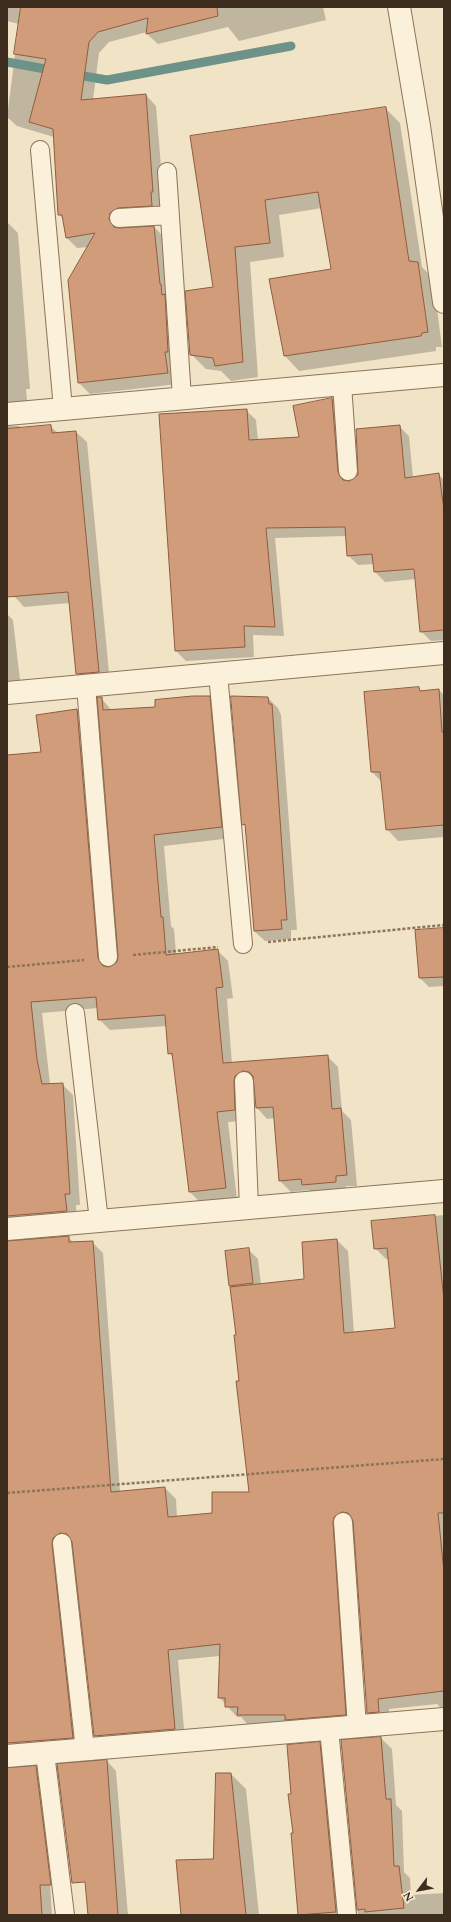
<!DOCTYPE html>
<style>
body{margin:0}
#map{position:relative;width:451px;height:1922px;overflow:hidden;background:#f1e3c6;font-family:Spectral,serif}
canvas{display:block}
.frame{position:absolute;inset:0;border:8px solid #3d2d1f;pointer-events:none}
.north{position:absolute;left:399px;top:1870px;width:40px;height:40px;-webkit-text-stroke:3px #f8edd6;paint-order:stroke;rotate:238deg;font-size:11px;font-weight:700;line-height:16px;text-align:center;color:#3d2d1f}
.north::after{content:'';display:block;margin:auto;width:14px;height:18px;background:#3d2d1f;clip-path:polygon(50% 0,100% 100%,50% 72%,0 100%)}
</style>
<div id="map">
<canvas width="451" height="1922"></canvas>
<div class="frame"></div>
<div class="north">N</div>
</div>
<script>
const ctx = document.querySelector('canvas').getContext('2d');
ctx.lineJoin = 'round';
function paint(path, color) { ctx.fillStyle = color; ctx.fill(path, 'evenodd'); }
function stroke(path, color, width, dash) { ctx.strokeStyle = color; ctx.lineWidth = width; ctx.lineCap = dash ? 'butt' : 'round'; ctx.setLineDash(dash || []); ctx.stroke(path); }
const shadow = new Path2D(`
 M7,7h316l3,13 -87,21 -11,-14 -70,17 -11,-10v-2l-38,10 -10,11 -6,47 53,-5 10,11 8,97 -1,13 -43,8 -1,5 35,-2 11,11 13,146 -88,10 -11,-11 -10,-103 19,-33 -11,1 -11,-11 -2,-17 -5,-6 -5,-77 -37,-11 -10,-9 12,-93 -12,-3z
 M385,108l15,15 22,144 11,11 9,69h-6v4l-137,20 -14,-15 47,-86 -10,-62 -43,7 5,42 -34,5 8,115 -27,4 -10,-10 -15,-2 -15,-15 23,-66 -23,-151z
 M7,222l11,11 12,156h-4l2,22 -21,8z
 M332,399l10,10 5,73 8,-2 4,-9 40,-45 10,10 4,41 25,-3 6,6v160l-13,1 -10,-10 -5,-52 -31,3 -10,-10 -1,-8 -16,1 -10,-10 -2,-19 -71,2 9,98 -31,-1 1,22 -68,4 -10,-10 -16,-236 86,-5 10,10 2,21 42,-3 -6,-31z
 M7,426h12l2,2 29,-2 8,7 18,-1 11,10 23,241 -22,2 -11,-11 -7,-71 -46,4 -10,-11 -7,-68z
 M7,614l6,6 7,60 -13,2z
 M419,688l3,4 17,-2 5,5v142l-46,4 -11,-12 -5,-47 -10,-10z
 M209,697l11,11 12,130 -68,8 7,80 3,3 2,25 41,-4 11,11 5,37 -6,1 5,65 95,-8 11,11 4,44 9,9 6,66h-11l1,7 -33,2 -6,-5 -17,2 -11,-11 -5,-63 -8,1 -10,-11 -3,-27 -8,6 -1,34 -17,1 9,77 -36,4 -11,-11 -16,-133 -5,-6 -2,-27 -57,4 -11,-11 -1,-11 -56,5 8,71h12l11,11 7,110h-4l1,17 -70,12v-478l35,-3 35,-43 11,11 20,247 10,-6 1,-6 -18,-258 11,13 44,-3z
 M268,698l10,10 3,7 16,215h-6v9l-26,2 -11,-10 -7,-104 -4,-3z
 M444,929v57l-15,1 -9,-9z
 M444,1215v492h-4l-3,-3 -48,5 1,14h-12l-10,-10 -13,-191 -7,2 8,201 -107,1 -8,-9h-4l-18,-20 1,-41 -42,4 7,80 -79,7 -11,-11 -21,-193 -7,2 16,203 -76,13v-519l61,-5 6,6 18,-1 11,11 17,239 45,-4 11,11 1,18 36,-3 37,-21 -13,-157 -7,-51 18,-36 10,10 3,26 44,-5 32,-40 11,11 6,82 42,-4 -7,-70h-3l-11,-11 -3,-26z
 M381,1738l11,11 4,56 6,6 2,61 6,6 1,17 33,-2v22h-86l-16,-174z
 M319,1743l11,11 16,161h-47l-7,-120z
 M107,1761l9,10 12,144h-39z
 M32,1767l11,11 9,137h-45v-147z
 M231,1774l15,15 13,126h-77l32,-55z`);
const stream = new Path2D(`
 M7,62l49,9
 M72,74l35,6 184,-34`);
const building = new Path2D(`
 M21,7h196l1,9 -72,18 2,-16 -50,14 -9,10 -8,58 65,-6 7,98h-2l1,14 -34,2 -8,5 -1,6 5,8 5,1 35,-2 6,58h1l1,11 3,-1 3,58h-3l3,21 -90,10 -10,-103 27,-47 -29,5 -4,-23h-4l-5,-86 -24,-7 17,-63 -32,-5z
 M386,107l23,154 9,1 10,70 -6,1 -1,3 -137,20 -15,-77 62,-10 -13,-77 -53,8 5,43 -35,4 8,115 -28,4 -2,-8 -23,-3 -5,-64 28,-4 -23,-151z
 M332,398l6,74 5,8 6,1 9,-6 -2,-46 44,-4 5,53 34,-5 5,37v120l-24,2 -6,-63 -40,3 -2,-18 -25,2 -2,-29 -79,1 9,99 -31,-1 1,21 -70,4 -16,-237 88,-5 2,31 50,-3 -6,-31z
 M51,425l1,8 24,-2 23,241 -23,2 -8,-82 -61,5v-168z
 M419,687l1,4 19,-2 3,43h2v93l-58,5 -6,-58h-9l-7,-80z
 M193,696h17l12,131 -68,8 7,82h2l3,38 52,-6 5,38 -7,1 7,75 105,-8 4,54 9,-1 6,67 -11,1v6l-34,3 -1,-6 -22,2 -6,-74 -17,1 -3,-32 -4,-4 -6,-1 -8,5 -1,5 1,29 -18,2 9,76 -37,4 -17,-139 -4,1 -3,-39 -67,5 -2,-23 -65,5 6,57 5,25 21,-1 7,111h-5l2,17 -60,5v-461l34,-3 -5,-37 41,-6 21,249 5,8 6,1 8,-5 1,-6 -21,-259h5l1,13 52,-3v-7z
 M231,696l37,1 1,7h3l15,216h-6l1,9 -28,2 -9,-107 -3,1z
 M444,928v49l-25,1 -4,-48z
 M435,1215l9,85v213h-6l6,59v119l-66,8 1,13 -12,1 -14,-192 -5,-8 -6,-1 -8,5 -1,6 13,192 -61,5v-5h-48l1,-8h-13v-9h-7l2,-54 -52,6 7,79 -81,7 -22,-194 -5,-8 -7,-1 -7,5 -1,6 21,194 -66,5v-502l62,-5v6l24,-1 18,251 54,-5 3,30 44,-4v-21h37l-13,-111h3l-5,-46h2l-6,-48 74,-8 -2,-37 35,-3 7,94 51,-5 -8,-80 -13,1 -3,-28z
 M249,1248l4,35 -24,3 -4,-35z
 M381,1737l5,62h5l3,67h5l5,42 -39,4v-3l-8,1 -16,-170z
 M320,1742l16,170 -38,3 -7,-82h2l-5,-39h3l-4,-49z
 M107,1760l11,155h-30l-3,-33 -13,1 -15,-119z
 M36,1766l15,119h-11l2,30h-35v-147z
 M216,1773h15l15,142h-65l-5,-55 37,-1z`);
const path = new Path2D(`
 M268,942l176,-17
 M133,955l85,-8
 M7,967l77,-7
 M7,1493l437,-34`);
const lane = new Path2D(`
 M40,150l23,259
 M167,172l15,226
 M119,218l51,-3
 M342,384l6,87
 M218,674l25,270
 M86,686l22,271
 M75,1013l24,208
 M244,1081l5,127
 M343,1522l14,205
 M62,1543l23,207
 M329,1729l18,186
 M45,1753l20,162`);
const street = new Path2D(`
 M399,7l20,119 25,176
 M7,414l437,-39
 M7,693l437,-40
 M7,1229l437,-38
 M7,1756l437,-37`);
paint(shadow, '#0003');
stroke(stream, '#6d9389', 9);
paint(building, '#d19c79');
stroke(building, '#8e5c3e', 1);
stroke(lane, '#8d745a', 20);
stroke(street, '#8d745a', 24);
stroke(path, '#8d745a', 2.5, [3, 2]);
stroke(lane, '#fbf0da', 18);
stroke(street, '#fbf0da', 22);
</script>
